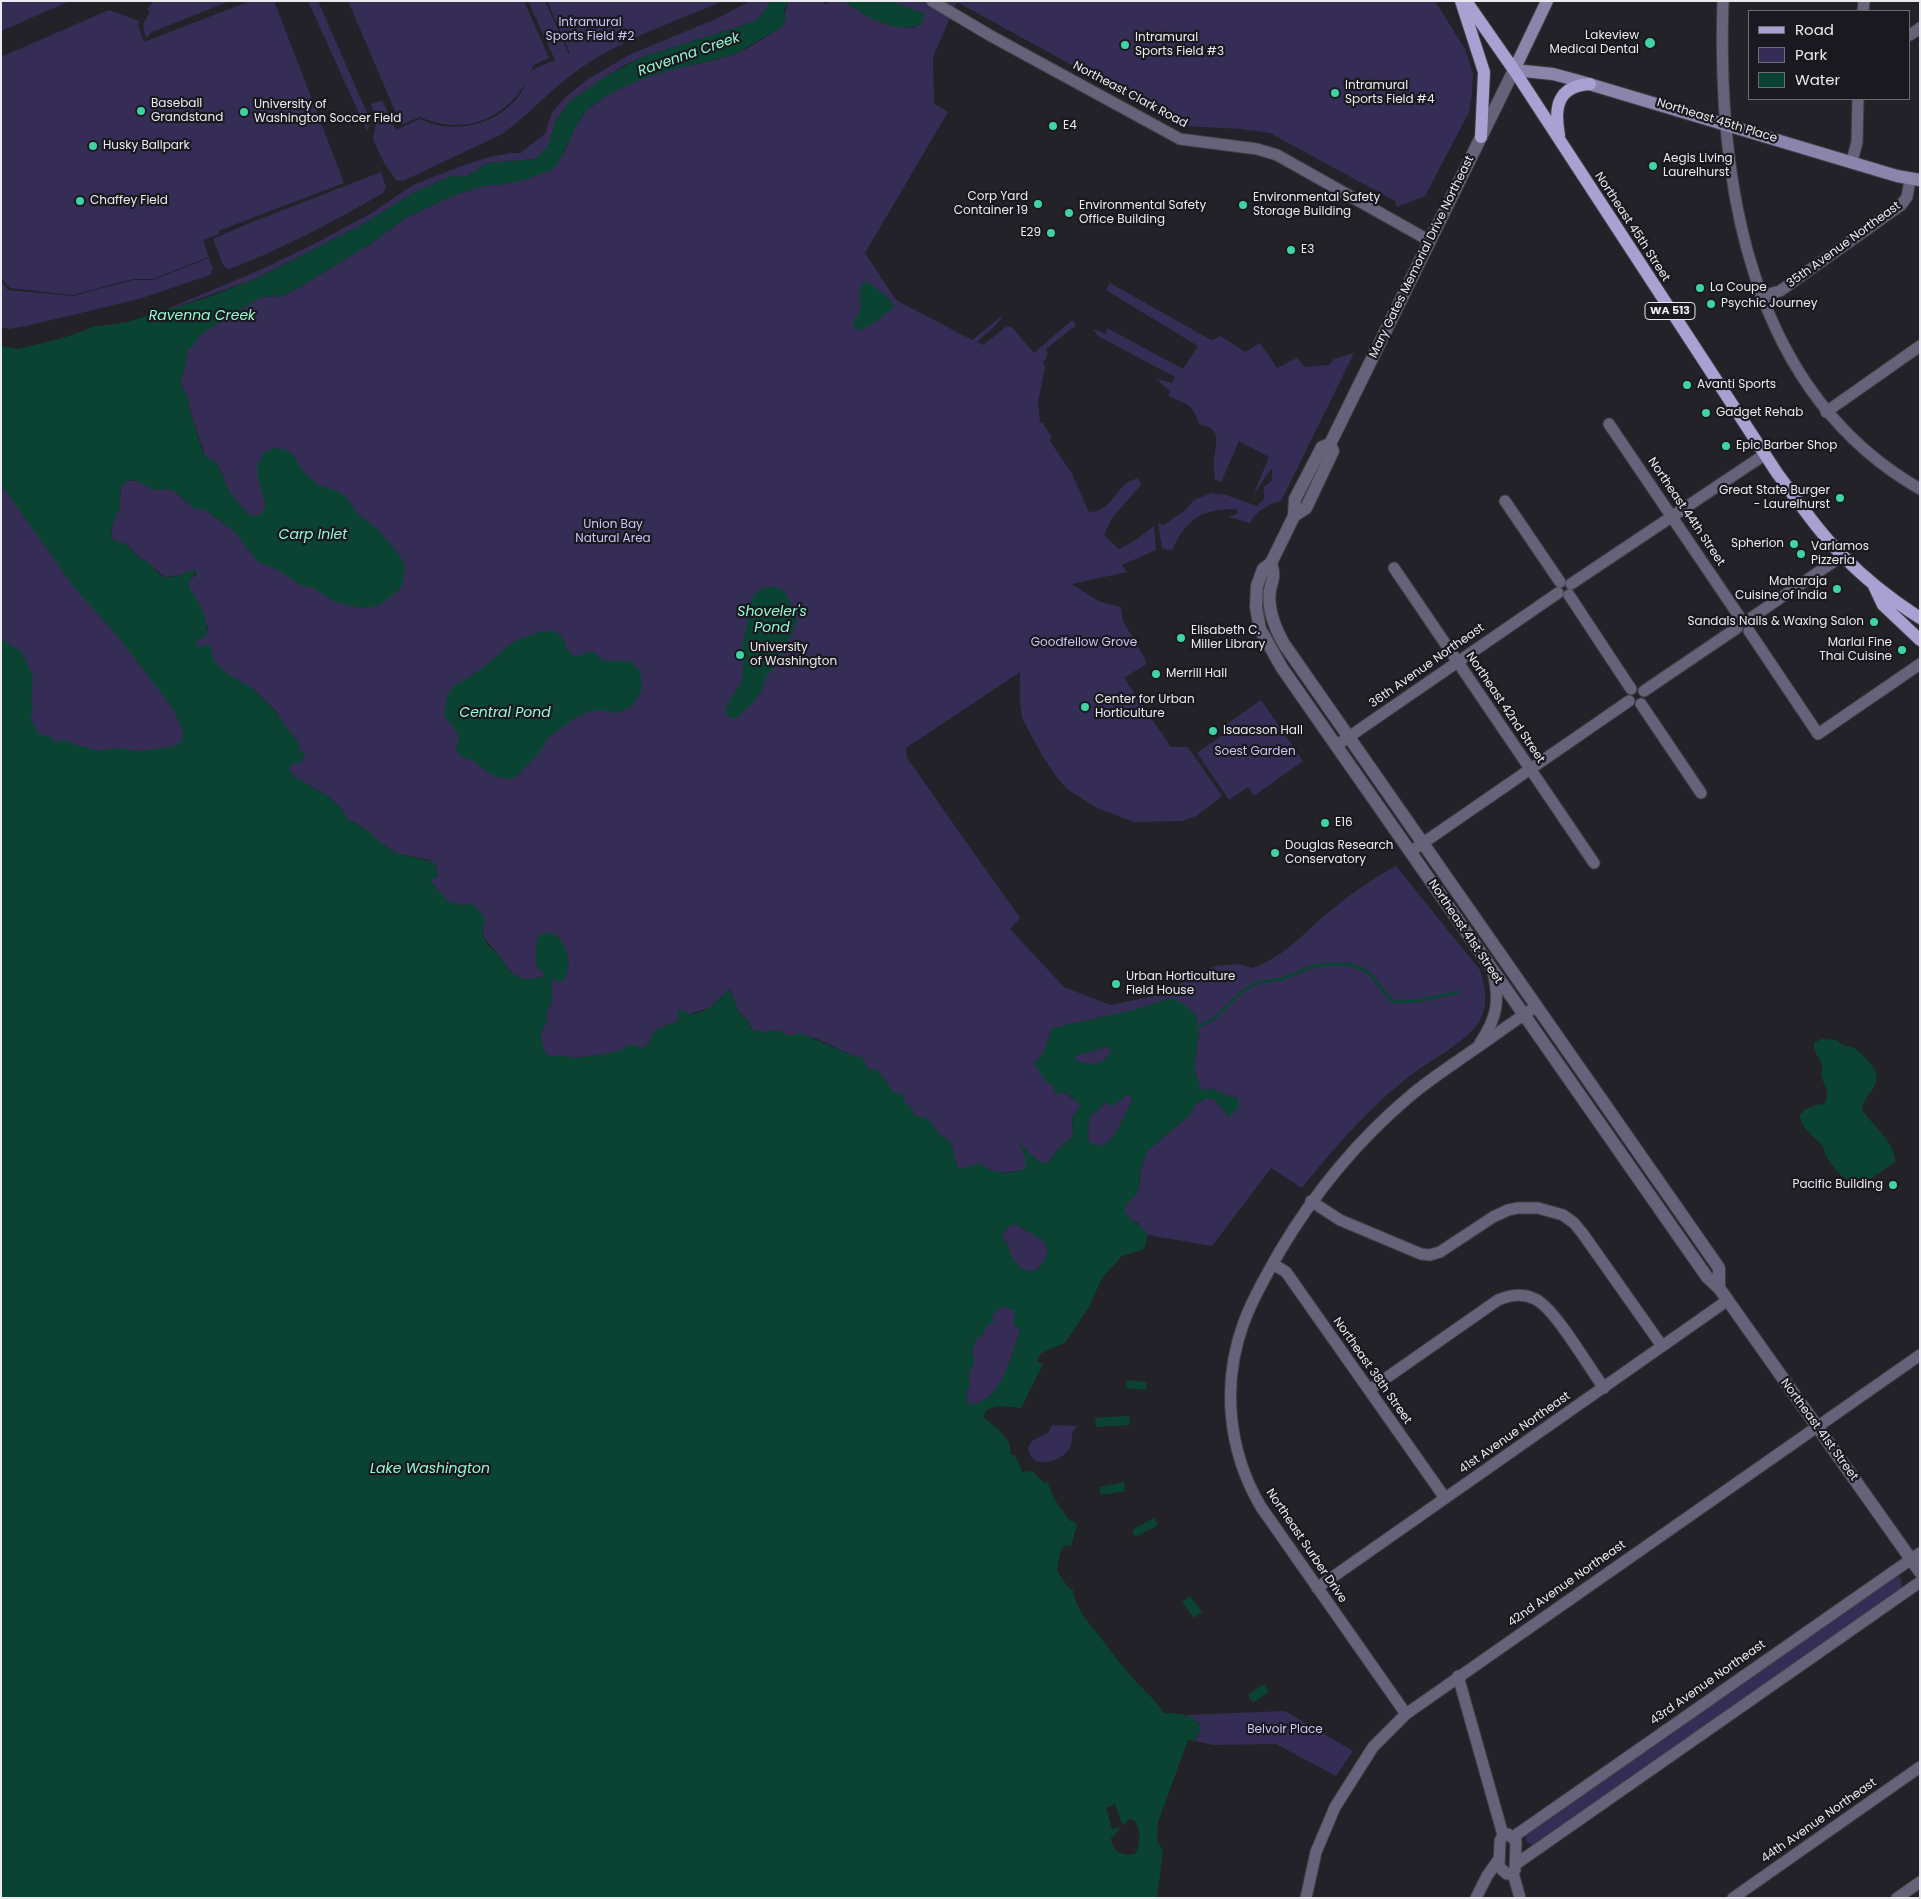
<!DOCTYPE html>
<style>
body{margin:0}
#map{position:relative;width:1921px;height:1899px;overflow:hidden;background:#232229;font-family:Poppins,sans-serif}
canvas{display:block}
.frame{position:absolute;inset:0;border:2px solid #eaeaef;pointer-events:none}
.legend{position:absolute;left:1748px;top:10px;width:162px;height:90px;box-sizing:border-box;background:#1a1920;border:1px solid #6d6d73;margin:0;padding:6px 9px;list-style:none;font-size:15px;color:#eaeaef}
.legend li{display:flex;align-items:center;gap:10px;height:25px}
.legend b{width:25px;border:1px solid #6d6d73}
</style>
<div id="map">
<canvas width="1921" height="1899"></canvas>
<div class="frame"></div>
<ul class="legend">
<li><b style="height:6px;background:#a8a1d1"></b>Road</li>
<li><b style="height:14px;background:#362d56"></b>Park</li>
<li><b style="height:14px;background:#0a4331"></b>Water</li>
</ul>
</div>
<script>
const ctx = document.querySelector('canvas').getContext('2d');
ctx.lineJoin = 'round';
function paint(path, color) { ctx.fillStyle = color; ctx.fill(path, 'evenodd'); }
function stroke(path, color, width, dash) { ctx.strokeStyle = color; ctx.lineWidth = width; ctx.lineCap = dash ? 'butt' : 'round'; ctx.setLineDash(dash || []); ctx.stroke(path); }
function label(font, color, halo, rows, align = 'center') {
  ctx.font = font + ' Poppins,sans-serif'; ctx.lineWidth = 4.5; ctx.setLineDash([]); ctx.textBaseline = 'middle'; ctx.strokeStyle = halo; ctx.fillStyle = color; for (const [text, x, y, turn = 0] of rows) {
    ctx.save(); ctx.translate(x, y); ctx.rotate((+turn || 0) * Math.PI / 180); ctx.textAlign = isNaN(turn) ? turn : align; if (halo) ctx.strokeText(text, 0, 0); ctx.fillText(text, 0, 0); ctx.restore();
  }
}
const green = new Path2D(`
 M1,1h69l-69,30z
 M153,1h77l-78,31 -5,5 -2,-2 -2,-11 7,-12 -3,-2z
 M250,1h24l70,182 -126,48 1,3 -16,6 6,17 -56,22h-20l-60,16 -63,-7 -9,-10v-221l108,-47 30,11 -1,4 6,17z
 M308,1h10l50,114 1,10 -2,6z
 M348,1h176l25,57 -15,7c-18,49 -65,74 -114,52l-19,8z
 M528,1h17l24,53 1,-1 -23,-52h176c-49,21 -101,38 -145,69 -27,19 -49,45 -76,64l-99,47 -7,-1 -13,-19 -10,-22c3,-14 4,-20 -2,-35l11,-4 14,30 24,-11c32,16 75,7 98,-22 5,-6 12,-24 15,-27 5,-4 16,-7 22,-10z
 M750,1h21l-12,17 -6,4 -111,35 -19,9 -53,35 -14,19 -8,26 -12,13 -49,4 -21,14 -15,-1 -36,16 -52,32 -108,55 -102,36 107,-45 52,-25 58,-31 43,-29 51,-20 25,-8 22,-4h9l25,-19 7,-22 17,-18 19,-15 43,-25 87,-36z
 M788,1h32l6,3 6,-3 13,1 20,13 26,11 21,2 9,-4 4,-10 -35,-13h20l4,2 1,-2h520l30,48 8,25 -1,19 -3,19 -44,84 -28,11 -2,-6 -125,-68 -29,-4 -58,-3 -226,-124 -24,55 1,47 14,8 -83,141 31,47 76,40 32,-26 -6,9 -21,19 6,3 24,-19 1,1 3,-1 23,27 38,-33 4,5 -30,24 2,5 -5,9 2,3 -7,37 2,20 2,-1 10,16 -3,2 22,32 18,40c17,1 25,-16 34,-26 4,-4 10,-6 15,-8l3,7 -29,33 -8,17 15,14 17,-9 18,-14 2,24 -34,15 5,7 -55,12 28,18 21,5 2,14 22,38 1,5 -22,14 47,69h17l34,49 -26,20 -14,5 -48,1 -37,-14 -30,-19 -11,-13 -13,-19 -21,-39 -2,-15v-31l-114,76 1,10 113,160 -10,11 54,58 46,18 45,-9 60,-30 24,-2 14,4c32,-12 51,-35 77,-57 21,-17 42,-32 66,-45l84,104c6,19 9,38 -3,55 -13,18 -51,38 -70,53 -40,31 -73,70 -105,110l-31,-20 -59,78 -64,-11 -10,-12 -7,-3 -6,-8v-6l14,-15 1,-20 7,-20 42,-35 6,-12 11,-5h8l15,18 9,-19 -12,-3 -15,-7 -6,3 -6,-3v-6l-5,-12 5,-38 -28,-34 -41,13 -78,17 -8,25 -10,10 18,21 29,21 -9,13 1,18 -13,11 -13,17 -12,-5 -16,-16 6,14v12c-14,3 -31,7 -42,-4l-24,4c-5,-8 -5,-19 -9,-28l-8,-4 -15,-19 -12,-2 -4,-8 -19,-17 -14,-21 -10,-1 -14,-13 -39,-18 -27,-2 -7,-5 -11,-1 -3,3c-11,-1 -16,-1 -18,-12l-10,-9 -9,-23 -21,19 -30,9 -1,4 -23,9 -9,17 -5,1 -11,-4 -11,7 -26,5 -18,2 -14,-2h-13c-8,-11 -10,-24 -1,-34l-1,-7 6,-15 -1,-21h5l1,2 10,-13 2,-9 -31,-22c-2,11 -3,20 -1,31l7,5v3c-5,3 -9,2 -15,3 -18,1 -22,-14 -31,-25 -13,-15 -18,-18 -14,-38 -5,-3 -5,-6 -9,-9 -5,-4 -10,-2 -16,-2 -14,-1 -21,-14 -28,-23l1,-4 5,-1 -1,-11 -6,-6 -31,-6 -17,-10 -24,-20 -11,-5 -7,-12 -14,-12 -31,-18 -5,-5v-8l6,-2 4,-11 -4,-12 -7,-7 -14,-22 -20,-19 -25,-15 -13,-10 -11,-22 -5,4 -4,-1v-7l9,-4 2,-8 -20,-43 2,-6 7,-5 -3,-4 -12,5 -16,2 -4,-2 -12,-11 -10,-6 -14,-14 -13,-4 -2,-9 5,-17 3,-4 2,-24 6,-5h11l17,9 14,-1 5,2 21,18h9l31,23 15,-16 -20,-23 -13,-30 -12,-7 -16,-49 -1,-9 -6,-10 -1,-8 5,-18 1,-12 6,-4 7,-11 51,-32 10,-6 20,-1 17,-8 72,-44 37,-27 45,-21 24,-8 13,-3h11l51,-15c19,-17 20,-47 41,-64 23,-18 54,-31 83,-38 20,-4 41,-7 60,-14 16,-7 32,-18 47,-27z
 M381,172l5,15 -3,6c-49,28 -98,55 -151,75l-4,1 -5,-4 -10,-26 39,-17z
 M209,258l4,10 -3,7 -71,24 -113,27 -18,3 -7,-2v-46l7,9 65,6 60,-16h20z
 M1110,283l101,57 10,-4 24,16 15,-9 17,25 20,-10 8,9 24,-2 5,-6 20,-6 -73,148c-13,3 -25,10 -31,22l-21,-6 9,-4 -2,-4c-32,-1 -51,10 -63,40l-4,1 -7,-2 -4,-25 6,2 20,-14 10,-11 18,-7 14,2 31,11 7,-7v-12l8,-7v-11c-7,5 -11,18 -18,24l15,-36 -30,-16 -18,41 -6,-2c0,-6 -2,-11 -1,-17 0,-17 11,-35 -14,-38 -11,-25 -9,-18 -32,-29l2,-5 -15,-13 17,5 3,-6 -77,-41 -5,-7 13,5 1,-6 76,41 15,-23 -92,-56z
 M1,460l189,259 -8,33 -96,10 -51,-21 -34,-78z
 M1261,700l42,61 -49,35 -6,-9 -19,13 -32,-47 30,-21 -3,-6z
 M1105,1047h4l2,5c-11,16 -19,13 -36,8v-4z
 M1126,1095l6,2v3l-16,33 -12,13 -15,-2 -1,-12 2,-18 8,-3 7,-9 7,3z
 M1015,1224l29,17 4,11c-6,16 -16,28 -32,11 -7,-7 -5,-16 -13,-24 0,-9 4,-12 12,-15z
 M1003,1307l11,3v7l6,14c-9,25 -19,75 -53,73l-1,-12 4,-8 -2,-7 7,-19 -3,-5 4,-15 20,-28z
 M1052,1425l25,1c-7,7 -4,11 -6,19 -5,13 -22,20 -35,16l-5,-4 -3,-9 5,-8 15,-7z
 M1900,1577l2,5 -1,7 -367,256 -8,-3v-8l366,-256z
 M1285,1711l68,40 -17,25 -60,-32 -63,1 -18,-4 4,-8 1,-9 -13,-9z`);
const water = new Path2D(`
 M771,1h17l-4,10 2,8 -4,8 -47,27 -29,8 -33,7 -34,11 -26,12 -22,14 -10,11 -19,38 -6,11 -5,4 -23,9 -28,6h-11l-13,3 -24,8 -45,21 -37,27 -72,44 -17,8 -20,1 -10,6 -51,32 -7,11 -6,4 -1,12 -5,18 1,8 6,10 1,9 13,43 3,6 12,7 13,30 20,23 11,-2 5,-7 -9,-32v-10l8,-14 11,-3 10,2 8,5 7,14 8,8 8,7 22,8 7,5 11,16 20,16 23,27 5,10 -2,17 -4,7 -21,16 -17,2 -26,-6 -22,-14 -11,-2 -24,-16 -18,-7 -5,-4 -20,-27 -11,-8 -20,-15h-9l-21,-18 -5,-2 -14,1 -21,-10 -7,1 -6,5 -2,24 -3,4 -5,17v6l4,4c14,1 14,9 25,17 3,2 7,3 10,6 5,4 8,11 15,13 11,2 23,-8 33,-7l-8,9 -2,6c8,14 23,34 18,51l-9,4v7l2,1 7,-4 4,1c4,25 17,28 37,40 8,4 27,25 33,32l2,5 14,17 3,5v5l6,7 -1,3 -5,4 -8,1 -1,8 5,5 31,18 14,12 7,12 20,11 15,14 17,10 35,8 3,8 -1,8 -5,1 1,5 5,4v3l6,3 4,7 14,4 12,-1 11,12 1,6 -3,4 2,12 4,7 10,9 13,19 13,6 16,-1 4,-2v-3l-7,-5c-2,-11 -1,-20 1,-31 24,-20 42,35 21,46l-5,-5 -3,1 1,21 -6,15 1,7c-9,10 -7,23 1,34h13l14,2 18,-2 26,-5 11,-7 11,4 5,-1 9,-17 23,-9v-12c4,1 8,4 12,5 15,1 30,-15 40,-25l9,24 10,8 1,7 4,3 7,-1 6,3 3,-3 11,1 7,5 12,-3 54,23 8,1 6,12 10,1 14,21 12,4v6l7,7 4,8 12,2 15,19 8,4c4,9 4,20 9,28l17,-5 7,1 6,5 19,3 17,-4v-12l-7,-16 17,18 12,5 13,-17 13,-11 -1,-18 9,-13 -18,-14 -7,4 -4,-11 -6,-2 -12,-19 10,-11 8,-24 78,-17 41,-13 13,6 14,13 -2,10 3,5 -5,38 5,12v6l6,3 6,-3 15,7 12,3 1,10 -10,9 -15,-18h-8l-10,4 -7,13 -42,35 -7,20 -1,20 -14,15v6l6,8 10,6 7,9 -4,14 -22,7 -20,22 -13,29 -24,36 -24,10 -4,8 6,3 -22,44c-11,-1 -37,-6 -37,10l14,11 11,13 2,13h3l5,8 3,9 11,-1 11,12 3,-1 8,18 15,21h4l3,4 -6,21 -7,-1 -4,8 -3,18 11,16 5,3c2,17 14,31 24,43 11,15 22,29 34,43 11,13 24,23 33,37 13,0 31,1 37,14l-6,14 -7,-1 -30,82 -1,18 6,11 -6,47h-1156v-1259l21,13 11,24 -2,23 2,10 -3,9 10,17 8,1 5,2 -1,4 13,-2 13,6h7l12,5 22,-3 19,3 33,-4 11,-5 1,-10 -8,-19 -13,-19 -45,-58 -44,-50 -72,-101v-139l17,3 33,-8 18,-5 24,-9 34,-5 79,-24 49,-19 108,-55 52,-32 36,-16 15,1 21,-14 49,-4 12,-13 8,-26 14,-19 35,-24 37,-20 111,-35 6,-4zM1105,1047h4l2,5c-11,16 -20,13 -36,8l1,-4zM1126,1095l6,2v3l-16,33 -12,13 -15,-3 -1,-11 2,-18 8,-3 7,-9 7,4zM1015,1224l29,17 4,11c-6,16 -16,28 -32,11 -7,-7 -5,-16 -13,-24 0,-9 4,-12 12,-15zM1004,1307l10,3v14l6,7c-9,24 -19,75 -53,73l-1,-12 4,-8 -2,-7 7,-19 -3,-5 4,-14 8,-5 1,-7 9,-5 -2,-5 4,-7zM1129,1819l5,1c7,8 7,25 1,34 -12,3 -24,-3 -24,-16z
 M838,1h52l35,13 -4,10c-17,8 -38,1 -54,-8 -10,-6 -17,-13 -29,-15z
 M866,281l24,18 4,8 -19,15 -15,8 -5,-1 -2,-6 8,-14 -2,-13 3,-13z
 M772,586l7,2 6,4 11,22 1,7 -4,11 -18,34 -8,9 -5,15 -7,11 -19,17h-6l-4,-4 -1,-5 17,-29 1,-13 -1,-17 9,-49 5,-8 7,-5z
 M553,631c17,7 10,19 21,25 20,-1 10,-12 30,5h25l5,3 6,7 2,16 -2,7 -6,9 -3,4 -14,6 -17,-3 -12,2 -14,7 -25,18 -11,17 -23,24c-20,2 -25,-4 -39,-15 -7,-5 -15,-4 -20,-12l3,-16 -13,-17 -2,-6 3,-15 5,-10 29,-18 32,-27 25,-10z
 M1821,1039l15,1 8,6 9,1c12,10 32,25 20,42 -5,7 -10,12 -11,21 11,16 33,31 33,52l-36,25c-14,-6 -25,-17 -33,-31 -2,-4 -2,-8 -4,-11 -8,-8 -22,-18 -22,-30 6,-8 14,-10 24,-11 8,-10 -2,-20 -3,-31 0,-7 3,-1 1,-8 -2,-8 -10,-13 -8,-22z
 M1127,1380l20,2 -1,8 -20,-2z
 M1129,1416l1,9 -34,2 -1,-9z
 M1124,1482l1,9 -24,4 -2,-8z
 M1154,1518l4,7 -23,12 -3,-7z
 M1190,1596l12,16 -8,6 -12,-16z
 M1264,1684l5,8 -16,11 -5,-8z`);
const pier = new Path2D(`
 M1115,1804l8,23 -2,2 -1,-2 -8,2 -6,-21z`);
const stream = new Path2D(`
 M1194,1029l21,-11 27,-26 13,-9 26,-4 36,-14 32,-1 19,8 25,30 25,-1 40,-9`);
const minor = new Path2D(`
 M932,1l59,35 189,103 77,10 20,6 153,86
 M1723,1c-6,181 26,390 197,488
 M1863,11l1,-10
 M1910,35l10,-7
 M1852,161l5,-19 1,-43
 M1761,296l19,-5 121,-86 6,-8 3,-17
 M1826,412l94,-66
 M1609,424l130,192
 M1505,501l55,81
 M1394,568l200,295
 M1571,584l193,-129
 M1569,595l62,94
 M1751,618l91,-62
 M1749,631l69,103 102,-70
 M1644,691l93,-63
 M1641,704l60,89
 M1337,745l221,-152
 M1410,852l219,-151
 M1480,1043c17,-25 20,-42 13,-71
 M1311,1201l29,19 81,34 9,1 10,-3 53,-35 15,-7 10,-2h20l25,7 11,8 9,11 79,112
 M1273,1264l13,8 159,226
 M1369,1390l129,-90c12,-5 25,-7 37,-1 20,9 54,69 69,89
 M1317,1588l411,-288
 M1458,1676l45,159 -3,6 -1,26 8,7 6,-1 2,-3 1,-29 -8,-7 -5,1
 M1406,1714l-145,-207c-33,-56 -40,-123 -17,-185 9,-25 23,-48 36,-71 35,-59 78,-111 130,-155 19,-16 39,-29 59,-43 22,-15 45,-32 68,-47
 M1513,1837l407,-284
 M1516,1864l404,-282
 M1513,1873l7,25
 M1306,1898l10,-46 19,-45 38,-60 33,-33 514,-359
 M1476,1898l11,-22 12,-17
 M1733,1898l187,-131
 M1897,1898l23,-16`);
const tertiary = new Path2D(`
 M1514,70l-184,374 -8,3 -27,52 -1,17 -23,47 -8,6 -6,17 -1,21 4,22 22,39 425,609 12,11 201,284
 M1294,516l12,-8 27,-57 -3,-7
 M1271,563c4,14 2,14 -1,27 -3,19 5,38 14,54l435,624v20`);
const secondary = new Path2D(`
 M1547,1l-33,69 39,4 26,7 318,95 23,4`);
const primary = new Path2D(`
 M1461,1l23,71 -3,65
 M1466,1l48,69 263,403c21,28 40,57 65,82 23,24 50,45 78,63
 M1559,135c-5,-27 -2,-49 31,-51
 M1874,586l9,19 37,35`);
const markers = [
 [1650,43,6,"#3ed4a3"],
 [1125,45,5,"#3ed4a3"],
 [1335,93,5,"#3ed4a3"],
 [141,111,5,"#3ed4a3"],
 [244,112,5,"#3ed4a3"],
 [1053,126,5,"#3ed4a3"],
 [93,146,5,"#3ed4a3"],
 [1653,166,5,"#3ed4a3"],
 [80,201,5,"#3ed4a3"],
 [1038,204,5,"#3ed4a3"],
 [1243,205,5,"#3ed4a3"],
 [1069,213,5,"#3ed4a3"],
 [1051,233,5,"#3ed4a3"],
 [1291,250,5,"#3ed4a3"],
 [1700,288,5,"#3ed4a3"],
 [1711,304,5,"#3ed4a3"],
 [1687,385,5,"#3ed4a3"],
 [1706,413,5,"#3ed4a3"],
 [1726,446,5,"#3ed4a3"],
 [1840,498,5,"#3ed4a3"],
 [1794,544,5,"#3ed4a3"],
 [1801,554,5,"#3ed4a3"],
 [1837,589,5,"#3ed4a3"],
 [1874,622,5,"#3ed4a3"],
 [1181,638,5,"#3ed4a3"],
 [1902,650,5,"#3ed4a3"],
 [740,655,5,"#3ed4a3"],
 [1156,674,5,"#3ed4a3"],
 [1085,707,5,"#3ed4a3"],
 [1213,731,5,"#3ed4a3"],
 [1325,823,5,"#3ed4a3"],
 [1275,853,5,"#3ed4a3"],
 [1116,984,5,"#3ed4a3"],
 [1893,1185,5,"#3ed4a3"]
];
const shields = [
 [1670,311,50]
];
const shieldNames = [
 ["WA 513",1670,311]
];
const parkNames = [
 ["Intramural",590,23],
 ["Sports Field #2",590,37],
 ["Union Bay",613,525],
 ["Natural Area",613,539],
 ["Goodfellow Grove",1084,643],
 ["Soest Garden",1255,752],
 ["Belvoir Place",1285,1730]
];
const poiNames = [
 ["Lakeview",1639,36,"right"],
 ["Medical Dental",1639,50,"right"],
 ["Intramural",1135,38],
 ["Sports Field #3",1135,52],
 ["Intramural",1345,86],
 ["Sports Field #4",1345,100],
 ["Baseball",151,104],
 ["Grandstand",151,118],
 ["University of",254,105],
 ["Washington Soccer Field",254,119],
 ["E4",1063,126],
 ["Husky Ballpark",103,146],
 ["Aegis Living",1663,159],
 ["Laurelhurst",1663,173],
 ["Corp Yard",1028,197,"right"],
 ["Container 19",1028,211,"right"],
 ["Environmental Safety",1253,198],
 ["Storage Building",1253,212],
 ["Chaffey Field",90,201],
 ["Environmental Safety",1079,206],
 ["Office Building",1079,220],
 ["E29",1041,233,"right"],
 ["E3",1301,250],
 ["La Coupe",1710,288],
 ["Psychic Journey",1721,304],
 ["Avanti Sports",1697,385],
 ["Gadget Rehab",1716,413],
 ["Epic Barber Shop",1736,446],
 ["Great State Burger",1830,491,"right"],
 ["- Laurelhurst",1830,505,"right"],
 ["Spherion",1784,544,"right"],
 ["Varlamos",1811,547],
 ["Pizzeria",1811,561],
 ["Maharaja",1827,582,"right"],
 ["Cuisine of India",1827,596,"right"],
 ["Sandals Nails & Waxing Salon",1864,622,"right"],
 ["Elisabeth C.",1191,631],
 ["Miller Library",1191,645],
 ["Marlai Fine",1892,643,"right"],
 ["Thai Cuisine",1892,657,"right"],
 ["University",750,648],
 ["of Washington",750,662],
 ["Merrill Hall",1166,674],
 ["Center for Urban",1095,700],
 ["Horticulture",1095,714],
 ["Isaacson Hall",1223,731],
 ["E16",1335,823],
 ["Douglas Research",1285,846],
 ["Conservatory",1285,860],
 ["Urban Horticulture",1126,977],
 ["Field House",1126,991],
 ["Pacific Building",1883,1185,"right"]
];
const streetNames = [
 ["Northeast Clark Road",1130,95,28],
 ["Northeast 45th Place",1717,121,17],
 ["Northeast 45th Street",1632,227,57],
 ["35th Avenue Northeast",1844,245,-36],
 ["Mary Gates Memorial Drive Northeast",1422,257,-64],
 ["Northeast 44th Street",1686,512,56],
 ["36th Avenue Northeast",1427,666,-35],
 ["Northeast 42nd Street",1505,708,56],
 ["Northeast 41st Street",1465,932,56],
 ["Northeast 38th Street",1372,1371,55],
 ["Northeast 41st Street",1819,1430,54],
 ["41st Avenue Northeast",1515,1433,-35],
 ["Northeast Surber Drive",1306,1546,56],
 ["42nd Avenue Northeast",1567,1584,-35],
 ["43rd Avenue Northeast",1708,1683,-35],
 ["44th Avenue Northeast",1819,1821,-35]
];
const waterNames = [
 ["Ravenna Creek",689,55,-19],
 ["Ravenna Creek",202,316],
 ["Carp Inlet",313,535],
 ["Shoveler's",772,612],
 ["Pond",772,628],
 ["Central Pond",505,713],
 ["Lake Washington",430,1469]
];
paint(green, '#362d56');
paint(water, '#0a4331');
paint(pier, '#232229');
stroke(stream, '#0a4331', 3);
stroke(minor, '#3f3e45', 13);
stroke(tertiary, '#3f3e45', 14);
stroke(secondary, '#3f3e45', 14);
stroke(primary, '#3f3e45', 14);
stroke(minor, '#656279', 11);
stroke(tertiary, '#656279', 12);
stroke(secondary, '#8b85ab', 12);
stroke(primary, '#a8a1d1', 12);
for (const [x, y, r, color] of markers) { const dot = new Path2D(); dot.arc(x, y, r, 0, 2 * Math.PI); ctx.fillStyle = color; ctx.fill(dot); stroke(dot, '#1a1920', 2); }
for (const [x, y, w] of shields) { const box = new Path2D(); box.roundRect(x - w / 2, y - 8.5, w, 17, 4); ctx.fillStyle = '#1a1920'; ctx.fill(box); stroke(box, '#eaeaef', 1); }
label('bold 11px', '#eaeaef', null, shieldNames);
label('12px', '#cbc4f4', '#1a1920', parkNames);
label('12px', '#eaeaef', '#1a1920', poiNames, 'left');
label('12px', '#eaeaef', '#1a1920', streetNames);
label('italic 14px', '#94f9d0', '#1a1920', waterNames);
</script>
